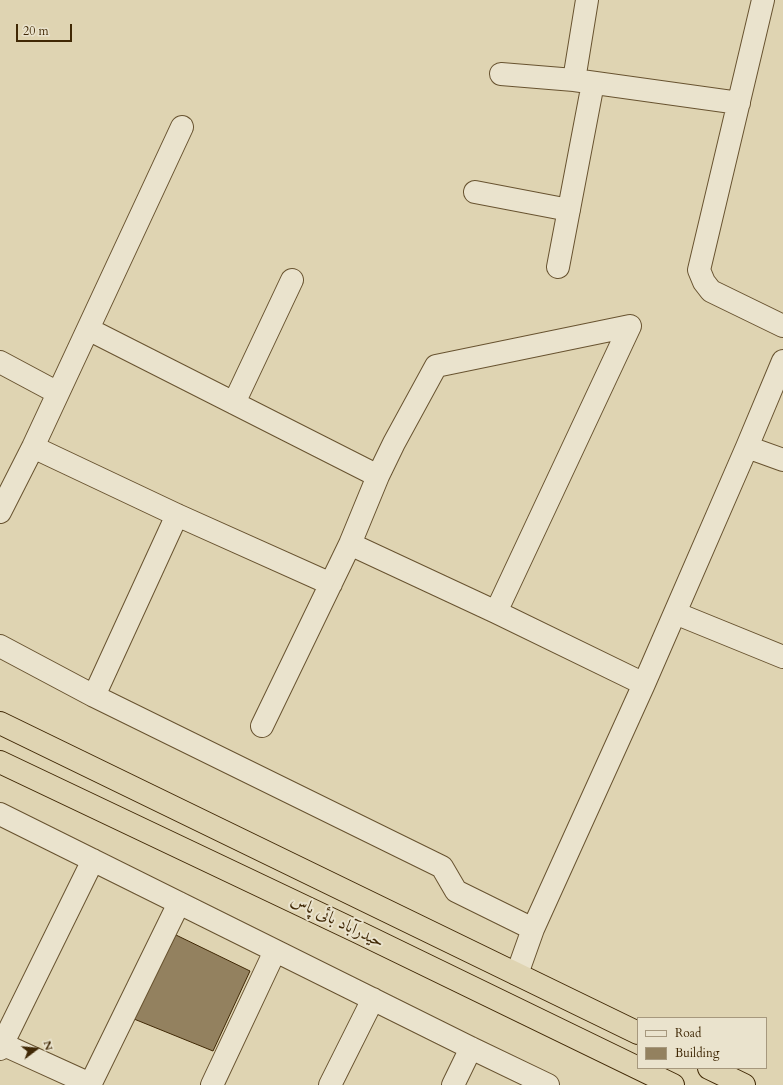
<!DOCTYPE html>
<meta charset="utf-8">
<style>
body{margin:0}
#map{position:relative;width:783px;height:1085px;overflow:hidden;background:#dfd4b2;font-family:Cardo,serif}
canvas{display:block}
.legend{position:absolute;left:637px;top:1017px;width:130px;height:52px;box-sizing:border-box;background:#eae3cd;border:1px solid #a6987d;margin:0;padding:5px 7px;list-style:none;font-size:12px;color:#402805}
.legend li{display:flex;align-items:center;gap:8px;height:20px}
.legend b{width:20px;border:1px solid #a6987d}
.north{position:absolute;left:16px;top:1029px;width:40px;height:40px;-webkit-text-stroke:3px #eae3cd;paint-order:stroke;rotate:74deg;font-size:11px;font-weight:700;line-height:16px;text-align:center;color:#402805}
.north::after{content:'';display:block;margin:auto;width:14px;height:18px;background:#402805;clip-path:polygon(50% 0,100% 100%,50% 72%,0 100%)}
.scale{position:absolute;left:16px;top:24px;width:56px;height:18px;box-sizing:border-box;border:2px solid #402805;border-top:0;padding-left:5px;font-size:12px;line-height:14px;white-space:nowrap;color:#402805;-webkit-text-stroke:3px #eae3cd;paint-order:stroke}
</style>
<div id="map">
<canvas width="783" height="1085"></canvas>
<ul class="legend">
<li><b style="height:5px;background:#eae3cd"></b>Road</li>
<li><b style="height:11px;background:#93815f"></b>Building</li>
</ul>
<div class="north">N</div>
<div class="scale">20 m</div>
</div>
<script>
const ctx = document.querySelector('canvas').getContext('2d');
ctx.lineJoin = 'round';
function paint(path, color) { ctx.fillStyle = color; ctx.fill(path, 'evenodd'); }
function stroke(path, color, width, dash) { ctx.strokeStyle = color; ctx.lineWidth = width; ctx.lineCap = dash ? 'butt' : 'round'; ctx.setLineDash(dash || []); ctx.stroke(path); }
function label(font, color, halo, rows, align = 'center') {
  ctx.font = font + ' Cardo,Amiri,serif'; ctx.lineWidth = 4; ctx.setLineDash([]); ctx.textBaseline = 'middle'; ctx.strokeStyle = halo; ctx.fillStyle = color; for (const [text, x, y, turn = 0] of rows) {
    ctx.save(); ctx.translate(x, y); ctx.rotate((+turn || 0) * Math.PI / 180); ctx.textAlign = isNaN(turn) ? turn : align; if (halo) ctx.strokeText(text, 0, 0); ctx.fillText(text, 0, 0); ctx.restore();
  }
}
const building = new Path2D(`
 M176,935l74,36 -37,80 -79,-32z`);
const minor = new Path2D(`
 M763,0l-64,270 5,12 7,9 72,35
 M501,74l73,6 165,23
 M574,80l13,-80
 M475,192l94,18
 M558,267l35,-184
 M88,329l290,147
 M0,362l58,31
 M234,403l58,-123
 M33,447l144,68 154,69
 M747,447l36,13
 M0,512l33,-65 149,-320
 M350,544l146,68 148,72
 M675,613l108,44
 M0,646l94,50 348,171 14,24 77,38
 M94,696l83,-181
 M262,726l88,-182 28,-68 16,-33 42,-77 194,-40 -134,286
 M0,814l471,234 77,37
 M517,974l16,-45 111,-245 103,-237 36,-86
 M2,1044l88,40
 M0,1049l93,-189
 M90,1085l89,-182
 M212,1085l63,-134
 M330,1085l43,-86
 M453,1085l18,-37`);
const highway = new Path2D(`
 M0,723l638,310
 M0,762l358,170 315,153
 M709,1068l35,17`);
const streetNames = [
 ["حیدرآباد بائی پاس",337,922,26]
];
paint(building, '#93815f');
stroke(building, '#402805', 1);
stroke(minor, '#685330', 24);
stroke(highway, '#402805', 24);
stroke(minor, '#eae3cd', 22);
stroke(highway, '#dfd4b2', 22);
label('17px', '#402805', '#eae3cd', streetNames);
</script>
